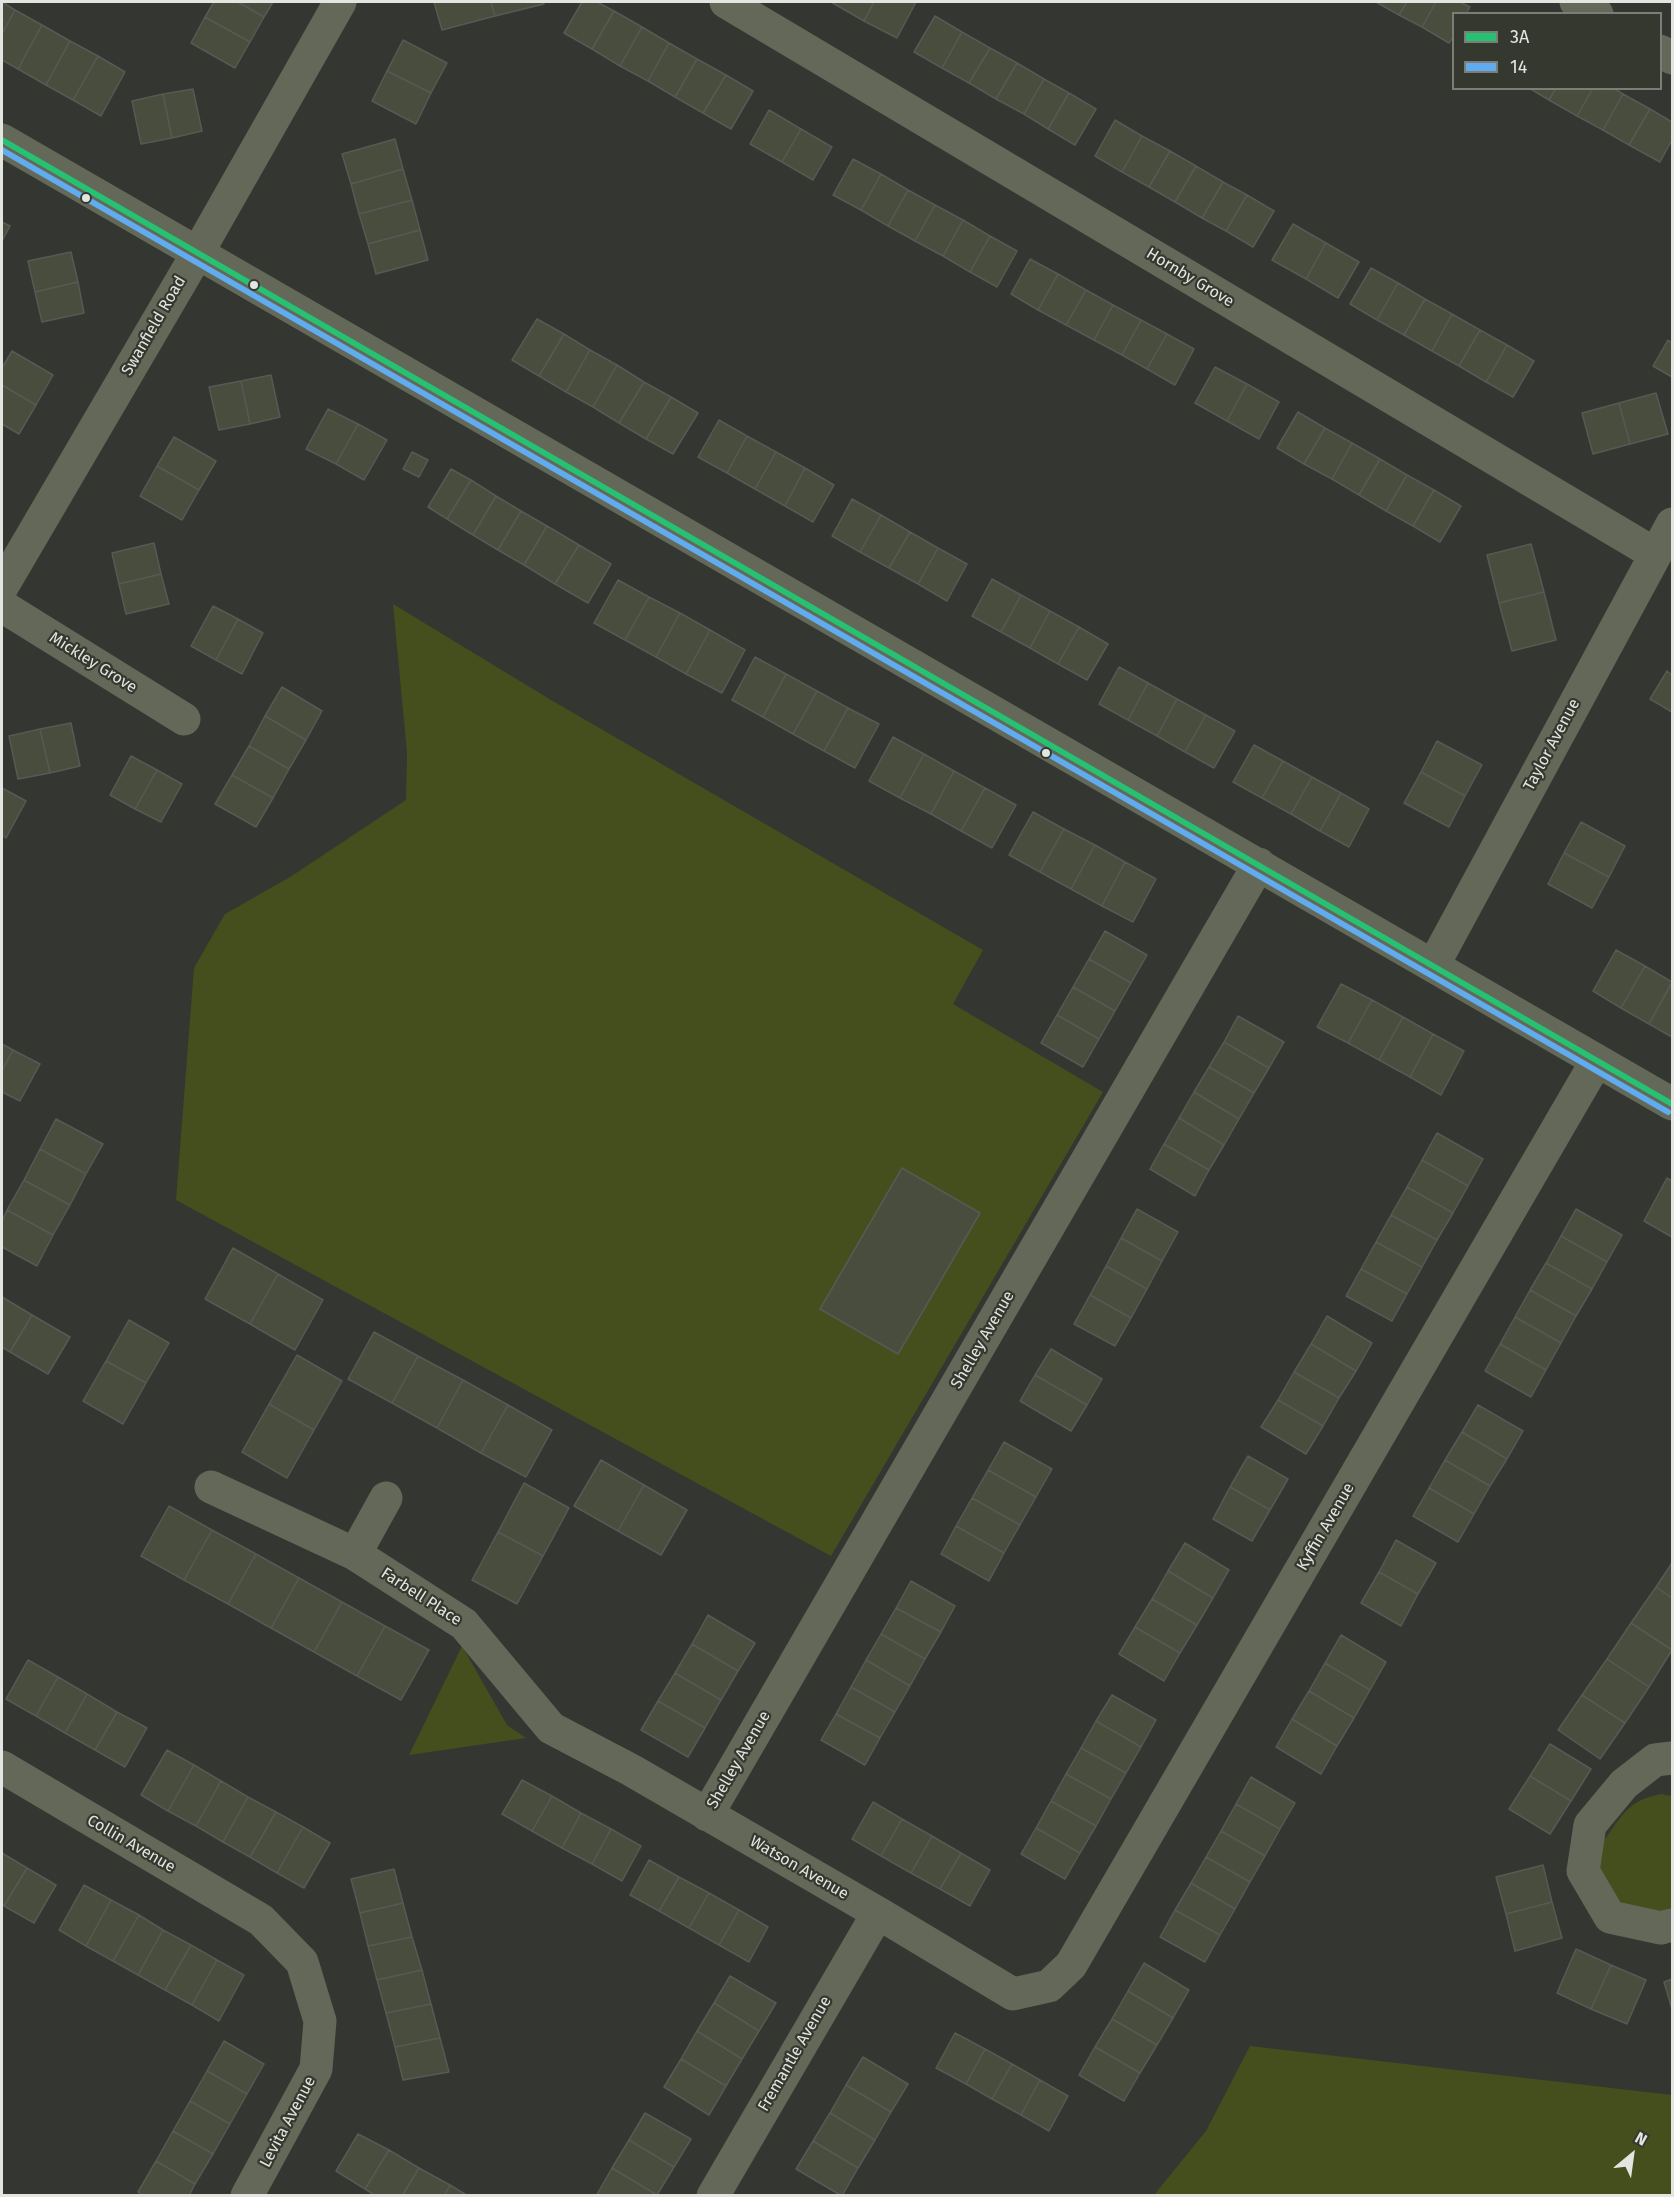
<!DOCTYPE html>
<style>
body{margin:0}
#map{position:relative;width:1674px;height:2197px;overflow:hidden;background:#343631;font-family:"Fira Sans",sans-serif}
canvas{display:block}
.frame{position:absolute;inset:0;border:3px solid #e3e5e0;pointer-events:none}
.legend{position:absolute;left:1452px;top:12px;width:210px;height:78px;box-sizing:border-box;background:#35382f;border:2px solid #7b7d76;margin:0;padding:8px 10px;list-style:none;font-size:18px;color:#e3e5e0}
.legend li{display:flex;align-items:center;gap:12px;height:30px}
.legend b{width:30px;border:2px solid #7b7d76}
.north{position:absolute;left:1602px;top:2125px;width:60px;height:60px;-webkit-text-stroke:4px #35382f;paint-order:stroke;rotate:29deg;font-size:16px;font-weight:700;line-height:24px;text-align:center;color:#e3e5e0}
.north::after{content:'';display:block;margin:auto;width:21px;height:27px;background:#e3e5e0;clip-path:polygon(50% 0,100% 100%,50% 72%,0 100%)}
</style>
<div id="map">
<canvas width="1674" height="2197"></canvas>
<div class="frame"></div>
<ul class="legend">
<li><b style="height:8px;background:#26c172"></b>3A</li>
<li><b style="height:8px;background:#60acee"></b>14</li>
</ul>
<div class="north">N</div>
</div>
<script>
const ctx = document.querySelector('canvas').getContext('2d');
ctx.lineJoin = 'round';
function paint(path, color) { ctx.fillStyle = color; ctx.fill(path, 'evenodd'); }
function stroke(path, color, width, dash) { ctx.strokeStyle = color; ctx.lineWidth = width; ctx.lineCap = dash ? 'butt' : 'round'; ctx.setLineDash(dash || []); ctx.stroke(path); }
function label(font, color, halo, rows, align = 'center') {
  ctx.font = font + ' "Fira Sans",sans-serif'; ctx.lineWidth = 4.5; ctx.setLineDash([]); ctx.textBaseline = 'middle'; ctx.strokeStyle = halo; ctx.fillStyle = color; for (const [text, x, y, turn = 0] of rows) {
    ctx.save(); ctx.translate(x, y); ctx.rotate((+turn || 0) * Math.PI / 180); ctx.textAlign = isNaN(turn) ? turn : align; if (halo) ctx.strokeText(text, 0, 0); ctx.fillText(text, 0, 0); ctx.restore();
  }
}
const green = new Path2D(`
 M393,604l158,96 432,250 -30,54 150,88 -272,464 -655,-356 18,-232 31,-54 65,-37 116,-77 1,-47z
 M462,1646l45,79 19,13 -117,17z
 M1661,1794l11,2v115l-13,3 -40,-5 -26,-50c4,-8 8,-13 12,-20 18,-25 24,-39 56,-45z
 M1250,2046l422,49v100h-518l52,-64z`);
const building = new Path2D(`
 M2,2l13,8 -13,24z
 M214,2h24l26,15 -14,25 -45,-25z
 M238,2h35l-9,15z
 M434,2h57l4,14 -53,14z
 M491,2h52l1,2 -49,12z
 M582,2h15l17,9 -22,38 -28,-16z
 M831,2h43l-10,19z
 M874,2h42l-19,36 -33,-17z
 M1376,2h31l-8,13z
 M1407,2h29l-14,25 -23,-12z
 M1436,2h24l10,5 -4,7h-12v22l-5,7 -27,-16z
 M15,10l27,15 -24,44 -16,-9v-26z
 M614,11l28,16 -22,39 -28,-17z
 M935,16l27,16 -20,36 -28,-16z
 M205,17l45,25 -15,26 -44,-25z
 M42,25l28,16 -24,44 -28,-16z
 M642,27l27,16 -21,38 -28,-15z
 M962,32l28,16 -21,35 -27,-15z
 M403,40l44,23 -16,30 -44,-22z
 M70,41l28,15 -25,44 -27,-15z
 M669,43l28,16 -22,38 -27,-16z
 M990,48l27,15 -21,36 -27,-16z
 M98,56l27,16 -24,44 -28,-16z
 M697,59l29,16 -23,38 -28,-16z
 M1017,63l27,16 -20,35 -28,-15z
 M387,71l44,22 -15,31 -44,-23z
 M726,75l27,16 -22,38 -28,-16z
 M1044,79l25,14 -21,36 -24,-15z
 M1529,88h27l-7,12z
 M1556,88h37l-16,28 -28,-16z
 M1593,88h20l10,6 -20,36 -26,-14z
 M193,89l9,42 -30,7 -9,-44z
 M1069,93l27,16 -21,36 -27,-16z
 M163,94l9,44 -31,6 -9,-43z
 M1623,94l27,15 -21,36 -26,-15z
 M1650,109l22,13v18l-12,22 -31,-17z
 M769,110l32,19 -19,33 -32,-18z
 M1115,120l27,16 -20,36 -27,-16z
 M801,129l31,18 -19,33 -31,-18z
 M1142,136l28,15 -21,36 -27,-15z
 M395,139l8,30 -52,15 -9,-30z
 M1170,151l26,15 -21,36 -26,-15z
 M853,159l28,15 -20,36 -28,-15z
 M1196,166l27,16 -21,36 -27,-16z
 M403,169l9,31 -53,14 -8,-30z
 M881,174l27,16 -20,36 -27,-16z
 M1223,182l24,13 -21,36 -24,-13z
 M908,190l27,15 -20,36 -27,-15z
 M1247,195l27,16 -21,36 -27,-16z
 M412,200l8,30 -52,14 -9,-30z
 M935,205l28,15 -20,36 -28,-15z
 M963,220l27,16 -20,36 -27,-16z
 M2,222l8,4 -8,15z
 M1293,224l33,19 -20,36 -34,-19z
 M420,230l8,30 -52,14 -8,-30z
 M990,236l27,15 -20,36 -27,-15z
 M1326,243l33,19 -21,36 -32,-19z
 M71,252l7,30 -43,10 -7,-31z
 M1030,259l28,15 -20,36 -27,-16z
 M1371,268l27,15 -21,37 -27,-16z
 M1058,274l28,16 -20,35 -28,-15z
 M78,282l6,31 -42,9 -7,-30z
 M1398,283l27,16 -21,36 -27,-15z
 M1086,290l27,15 -19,35 -28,-15z
 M1425,299l27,15 -20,37 -28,-16z
 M1113,305l28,15 -19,35 -28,-15z
 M1452,314l28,16 -21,36 -27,-15z
 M537,319l27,15 -25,42 -27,-16z
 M1141,320l26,14 -20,35 -25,-14z
 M1480,330l27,15 -21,37 -27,-16z
 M564,334l26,16 -24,42 -27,-16z
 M1167,334l27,15 -19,36 -28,-16z
 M1668,340l4,3v34l-19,-11z
 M1507,345l27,16 -21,36 -27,-15z
 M590,350l27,15 -24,42 -27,-15z
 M12,351l41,24 -17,30 -34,-20v-17z
 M617,365l27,17 -25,41 -26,-16z
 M1215,367l32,17 -20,37 -32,-18z
 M271,375l9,42 -30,7 -9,-43z
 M241,381l9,43 -31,6 -10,-43z
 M644,382l27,15 -25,42 -27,-16z
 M1247,384l32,18 -20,37 -32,-18z
 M2,385l34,20 -17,29 -17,-10z
 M1656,393l12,41 -38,10 -11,-41z
 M671,397l27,16 -25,41 -27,-15z
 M1619,403l11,41 -37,10 -11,-41z
 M328,409l30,15 -22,40 -30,-15z
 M1298,412l27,16 -21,36 -27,-16z
 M719,420l28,16 -20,37 -29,-16z
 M358,424l29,16 -23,40 -28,-16z
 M1325,428l27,15 -20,36 -28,-15z
 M747,436l29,16 -21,37 -28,-16z
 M174,437l42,24 -17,29 -42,-24z
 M1352,443l28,16 -21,36 -27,-16z
 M412,452l16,8 -9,17 -16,-8z
 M776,452l29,16 -20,38 -30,-17z
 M1380,459l27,16 -21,36 -27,-16z
 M157,466l42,24 -17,30 -42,-24z
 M805,468l29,17 -21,37 -28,-16z
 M451,469l20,11 -24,39 -19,-12z
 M1407,475l27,15 -21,36 -27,-15z
 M471,480l25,16 -23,39 -26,-16z
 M1434,490l27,16 -21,36 -27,-16z
 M496,496l25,15 -23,39 -25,-15z
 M852,499l29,16 -21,37 -28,-16z
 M521,511l26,15 -23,39 -26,-15z
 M881,515l29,17 -21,36 -29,-16z
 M547,526l32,19 -24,39 -31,-19z
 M910,532l28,16 -20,36 -29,-16z
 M154,543l7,31 -42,10 -7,-31z
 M1531,544l13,48 -45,11 -12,-48z
 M579,545l32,19 -23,39 -33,-19z
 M938,548l29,16 -20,37 -29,-17z
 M161,574l8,30 -43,10 -7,-30z
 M992,579l29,16 -20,37 -29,-16z
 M618,580l31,17 -24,43 -31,-17z
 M1544,592l12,48 -44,11 -13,-48z
 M1021,595l29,16 -20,37 -29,-16z
 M649,597l31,16 -24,44 -31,-17z
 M213,606l25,13 -22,41 -25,-14z
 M1050,611l29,16 -21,37 -28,-16z
 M680,613l30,17 -24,44 -30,-17z
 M238,619l25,14 -21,41 -26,-14z
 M1079,627l29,17 -21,36 -29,-16z
 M710,630l35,20 -23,43 -36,-19z
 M755,657l31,17 -23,43 -31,-17z
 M1119,667l29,16 -20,37 -29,-16z
 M1667,671l5,4v37l-22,-13z
 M786,674l31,17 -24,43 -30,-17z
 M1148,683l29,16 -20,37 -29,-16z
 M282,687l40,24 -16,29 -41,-24z
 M817,691l31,17 -24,43 -31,-17z
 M1177,699l29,16 -21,37 -28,-16z
 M848,708l31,16 -24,44 -31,-17z
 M1206,715l29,16 -21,37 -29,-16z
 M265,716l41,24 -17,29 -40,-23z
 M71,723l9,43 -30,7 -10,-44z
 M40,729l10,44 -32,6 -9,-43z
 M893,737l31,17 -24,44 -31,-17z
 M1437,741l45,24 -17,31 -44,-24z
 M1254,745l29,16 -21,37 -29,-16z
 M249,746l40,23 -16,29 -41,-23z
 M924,754l30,17 -23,43 -31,-16z
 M131,756l26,14 -22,39 -25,-14z
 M1283,761l29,16 -21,37 -29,-16z
 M157,770l25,14 -21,38 -26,-13z
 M954,771l31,17 -24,43 -30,-17z
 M1421,772l44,24 -16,31 -45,-24z
 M232,775l41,23 -17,29 -41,-23z
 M1312,777l29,16 -21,38 -29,-17z
 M2,788l24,13 -20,37 -4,-3z
 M985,788l31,17 -24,43 -31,-17z
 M1341,793l28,16 -20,38 -29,-16z
 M1033,812l31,17 -24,43 -31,-17z
 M1581,822l44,24 -16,31 -45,-24z
 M1064,829l31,16 -24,44 -31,-17z
 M1095,845l30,17 -23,44 -31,-17z
 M1564,853l45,24 -17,31 -44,-24z
 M1125,862l31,17 -23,43 -31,-16z
 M1105,931l42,24 -16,28 -42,-24z
 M1616,950l29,16 -24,42 -28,-17z
 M1089,959l42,24 -16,28 -42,-24z
 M1645,966l27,16 -23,42 -28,-16z
 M1672,983v54l-23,-13z
 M1341,984l31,16 -24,43 -31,-16z
 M1073,987l42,24 -16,28 -42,-24z
 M1372,1000l31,17 -24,43 -31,-17z
 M1057,1015l42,24 -16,28 -42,-24z
 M1238,1016l46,26 -15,26 -45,-26z
 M1403,1017l30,17 -23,43 -31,-17z
 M1433,1034l31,17 -23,44 -31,-18z
 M1224,1042l45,26 -15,25 -45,-26z
 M2,1044l11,6 -11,21z
 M13,1050l27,14 -20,37 -18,-9v-21z
 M1209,1067l45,26 -15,26 -45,-27z
 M1194,1092l45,27 -15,26 -45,-27z
 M1179,1118l45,27 -15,25 -45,-26z
 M56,1119l47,25 -17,30 -46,-25z
 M1437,1133l46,26 -15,27 -46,-26z
 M1164,1144l45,26 -14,26 -45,-27z
 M40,1149l46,25 -16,31 -46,-25z
 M1422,1160l46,26 -15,27 -46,-26z
 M902,1168l78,45 -82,141 -78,-45z
 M1667,1178l5,3v56l-28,-16z
 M24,1180l46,25 -17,30 -46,-25z
 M1407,1187l46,26 -16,27 -46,-25z
 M1137,1209l41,23 -16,29 -41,-23z
 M1576,1209l46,26 -15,27 -46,-26z
 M7,1210l46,25 -16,31 -35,-19v-26z
 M1391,1215l46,25 -15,27 -46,-25z
 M1561,1236l46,26 -15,27 -46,-26z
 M1121,1238l41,23 -15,28 -41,-23z
 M1376,1242l46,25 -15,27 -46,-25z
 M233,1248l45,26 -28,50 -45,-25z
 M1546,1263l46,26 -16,27 -46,-26z
 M1106,1266l41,23 -16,29 -41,-23z
 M1361,1269l46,25 -15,27 -46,-25z
 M278,1274l45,26 -28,50 -45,-26z
 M1530,1290l46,26 -15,27 -46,-26z
 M1090,1295l41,23 -16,28 -41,-22z
 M2,1297l30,18 -22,37 -8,-5z
 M32,1315l38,22 -22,37 -38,-22z
 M1327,1316l45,27 -16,28 -45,-27z
 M1515,1317l46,26 -15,27 -46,-26z
 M129,1320l40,23 -23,40 -40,-22z
 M374,1332l44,24 -26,47 -44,-24z
 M1311,1344l45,27 -17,27 -45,-26z
 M1500,1344l46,26 -15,27 -46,-26z
 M1051,1349l51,30 -15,26 -52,-30z
 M297,1355l45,26 -28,49 -45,-26z
 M418,1356l45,24 -26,48 -45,-25z
 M106,1361l40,22 -23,41 -40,-23z
 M1294,1372l45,26 -16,28 -45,-26z
 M1035,1375l52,30 -16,26 -51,-30z
 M463,1380l45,25 -27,48 -44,-25z
 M1278,1400l45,26 -17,28 -45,-27z
 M269,1404l45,26 -27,48 -45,-26z
 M508,1405l44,25 -26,47 -45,-24z
 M1478,1405l45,26 -16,28 -45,-27z
 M1462,1432l45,27 -17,27 -45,-26z
 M1004,1442l48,27 -16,28 -48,-27z
 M1248,1456l40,23 -18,31 -40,-23z
 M601,1460l43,25 -26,46 -44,-25z
 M1445,1460l45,26 -16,28 -45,-26z
 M988,1470l48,27 -16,28 -48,-27z
 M524,1483l45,25 -26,48 -45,-24z
 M644,1485l43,25 -26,45 -43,-24z
 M1230,1487l40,23 -18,31 -39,-22z
 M1429,1488l45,26 -16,28 -45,-26z
 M972,1498l48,27 -16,28 -48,-27z
 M169,1506l43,24 -28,50 -43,-24z
 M956,1526l48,27 -15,28 -48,-27z
 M212,1530l44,24 -28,50 -44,-24z
 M498,1532l45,24 -26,48 -45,-24z
 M1396,1540l40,23 -18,31 -39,-22z
 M1185,1543l44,27 -16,28 -45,-27z
 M256,1554l43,24 -28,50 -43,-24z
 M1672,1563v35l-16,-11z
 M1168,1571l45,27 -16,27 -45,-26z
 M1379,1572l39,22 -17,32 -40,-23z
 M299,1578l43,24 -28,50 -43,-24z
 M911,1581l44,25 -14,26 -45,-24z
 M1656,1587l16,11v52l-41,-27z
 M1152,1599l45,26 -17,28 -45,-26z
 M342,1602l43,24 -28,50 -43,-24z
 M896,1608l45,24 -16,27 -44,-25z
 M708,1615l47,28 -17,28 -46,-27z
 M1631,1623l41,27 -23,37 -42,-28z
 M385,1626l44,24 -28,50 -44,-24z
 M1135,1627l45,26 -16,28 -45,-27z
 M881,1634l44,25 -15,27 -44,-26z
 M1341,1635l45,27 -16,28 -45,-27z
 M692,1644l46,27 -17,29 -46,-27z
 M1607,1659l42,28 -24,36 -43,-28z
 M28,1660l30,17 -22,39 -30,-17z
 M866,1660l44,26 -15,26 -44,-25z
 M1325,1663l45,27 -16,28 -45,-27z
 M675,1673l46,27 -16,28 -47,-27z
 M58,1677l29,17 -22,39 -29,-17z
 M851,1687l44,25 -15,26 -44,-24z
 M1309,1691l45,27 -17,28 -45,-27z
 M87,1694l30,18 -22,38 -30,-17z
 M1112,1695l44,25 -15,27 -45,-26z
 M1582,1695l43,28 -25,36 -42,-29z
 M658,1701l47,27 -17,29 -47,-27z
 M117,1712l30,16 -22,39 -30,-17z
 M836,1714l44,24 -15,27 -44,-25z
 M1292,1719l45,27 -16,28 -45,-27z
 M1096,1721l45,26 -15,26 -45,-25z
 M1550,1744l41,25 -20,32 -41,-25z
 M1081,1748l45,25 -15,26 -45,-25z
 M167,1750l27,15 -26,46 -27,-16z
 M194,1765l27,16 -25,45 -28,-15z
 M1066,1774l45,25 -15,27 -45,-25z
 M1530,1776l41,25 -21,33 -41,-25z
 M1251,1777l44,26 -15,26 -44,-25z
 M522,1780l30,16 -20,35 -30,-17z
 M221,1781l27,16 -25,45 -27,-16z
 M552,1796l29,17 -19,35 -30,-17z
 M248,1797l28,15 -26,45 -27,-15z
 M1051,1801l45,25 -16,27 -44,-25z
 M873,1802l29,17 -21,37 -29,-17z
 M1236,1804l44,25 -15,27 -44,-25z
 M276,1812l27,15 -26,46 -27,-16z
 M581,1813l30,16 -19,35 -30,-16z
 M902,1819l30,17 -21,37 -30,-17z
 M303,1827l27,16 -26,45 -27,-15z
 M1036,1828l44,25 -15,26 -44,-25z
 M611,1829l30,17 -19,35 -30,-17z
 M1221,1831l44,25 -15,26 -44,-25z
 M932,1836l29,17 -21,36 -29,-16z
 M2,1853l25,15 -23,38 -2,-2z
 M961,1853l29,17 -20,36 -30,-17z
 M1206,1857l44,25 -15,27 -44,-26z
 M649,1860l30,17 -20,34 -29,-16z
 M1543,1865l9,37 -46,12 -10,-37z
 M27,1868l29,17 -22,38 -30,-17z
 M394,1869l9,34 -43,10 -9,-34z
 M679,1877l30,16 -20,35 -30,-17z
 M1191,1883l44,26 -15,26 -45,-25z
 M84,1885l27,15 -25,46 -27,-16z
 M709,1893l30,17 -20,35 -30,-17z
 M111,1900l28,15 -26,46 -27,-15z
 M1552,1902l10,36 -47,13 -9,-37z
 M403,1903l9,34 -44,9 -8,-33z
 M739,1910l29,17 -19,35 -30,-17z
 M1175,1910l45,25 -15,27 -45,-25z
 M139,1915l24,15 -25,45 -25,-14z
 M163,1930l28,15 -26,45 -27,-15z
 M412,1937l10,33 -45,10 -9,-34z
 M191,1945l26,15 -25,45 -27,-15z
 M1576,1949l35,16 -20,44 -34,-16z
 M217,1960l27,15 -25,46 -27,-16z
 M1144,1963l45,27 -16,28 -45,-27z
 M1611,1965l35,15 -19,44 -36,-15z
 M422,1970l9,34 -45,9 -9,-33z
 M730,1976l46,27 -17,28 -45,-28z
 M1672,1979v30l-8,-27z
 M1128,1991l45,27 -16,27 -45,-26z
 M714,2003l45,28 -17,28 -45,-28z
 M431,2004l9,34 -45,9 -9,-34z
 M1112,2019l45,26 -17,28 -45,-26z
 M697,2031l45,28 -16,27 -45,-27z
 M955,2033l30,16 -19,35 -30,-16z
 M440,2038l9,34 -46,8 -8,-33z
 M224,2041l40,23 -17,30 -40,-23z
 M1095,2047l45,26 -16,28 -45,-26z
 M985,2049l27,15 -20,35 -26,-15z
 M863,2057l45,27 -17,28 -45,-27z
 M681,2059l45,27 -17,29 -45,-28z
 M1012,2064l28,16 -19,35 -29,-16z
 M207,2071l40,23 -17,30 -40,-23z
 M1040,2080l28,16 -19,35 -28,-16z
 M846,2085l45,27 -16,28 -45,-27z
 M190,2101l40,23 -17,30 -40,-23z
 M645,2113l46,26 -17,28 -45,-27z
 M830,2113l45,27 -17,28 -45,-27z
 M173,2131l40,23 -18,30 -39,-23z
 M358,2134l31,16 -24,39 -29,-18z
 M629,2140l45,27 -17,28 -45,-27z
 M813,2141l45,27 -16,28 -46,-27z
 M389,2150l30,18 -17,28h-26l-11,-7z
 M156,2161l39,23 -6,12h-45l-6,-4z
 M419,2168l31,17 -6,11h-42z
 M612,2168l45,27 -61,1z
 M450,2185l18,11h-24z`);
const street = new Path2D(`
 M726,2l929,552
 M1576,2l21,12
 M1660,51l12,7
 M2,140l1670,964
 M2,587l195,-333 143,-252
 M2,606l182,113
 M1433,966l239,-442
 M211,1487l144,67 109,70 87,104 80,42 247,143 135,81 36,-8 22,-21 525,-903
 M355,1554l31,-56
 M1672,1758l-17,2 -31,24 -34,41 -7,46 27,46 51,11 11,-3
 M2,1767l259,153 41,42 18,59 -4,48 -69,127
 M707,1815l552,-951
 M713,2196l165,-283`);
const bus1 = new Path2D(`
 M2,140l1670,964`);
const bus2 = new Path2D(`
 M2,150l1666,962`);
const markers = [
 [86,198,5,"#e3e5e0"],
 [254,285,5,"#e3e5e0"],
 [1046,753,5,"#e3e5e0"]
];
const streetNames = [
 ["Hornby Grove",1190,278,31],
 ["Swanfield Road",154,326,-60],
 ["Mickley Grove",93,663,32],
 ["Taylor Avenue",1552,745,-62],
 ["Shelley Avenue",983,1340,-60],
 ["Kyffin Avenue",1326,1527,-60],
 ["Farbell Place",421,1597,33],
 ["Shelley Avenue",739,1760,-60],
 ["Collin Avenue",131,1844,30],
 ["Watson Avenue",799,1868,30],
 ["Fremantle Avenue",795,2054,-60],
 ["Levita Avenue",288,2122,-62]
];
paint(green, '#444f1d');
paint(building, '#494d3d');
stroke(building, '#585955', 1.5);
stroke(street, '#646858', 33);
stroke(bus1, '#26c172', 6);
stroke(bus2, '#60acee', 6);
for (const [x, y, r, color] of markers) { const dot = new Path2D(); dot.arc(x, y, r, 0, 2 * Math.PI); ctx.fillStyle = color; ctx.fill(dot); stroke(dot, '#35382f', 2); }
label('16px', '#e3e5e0', '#35382f', streetNames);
</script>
